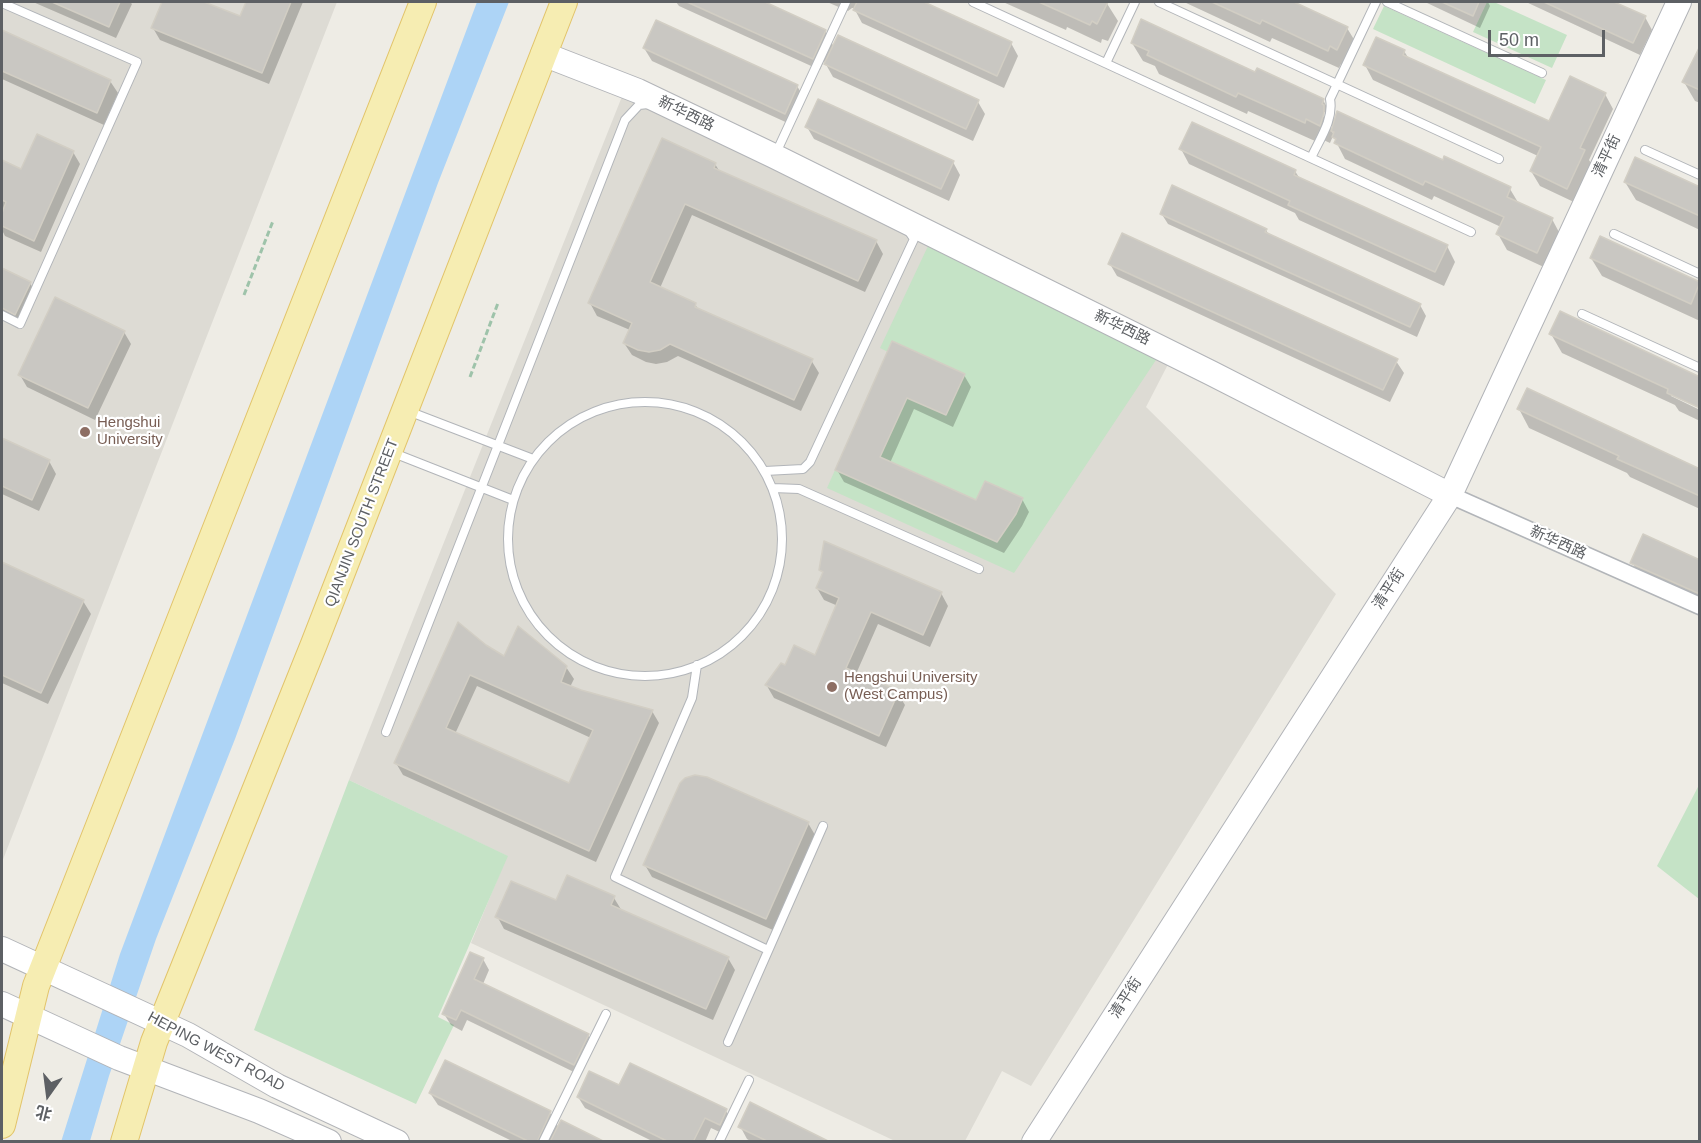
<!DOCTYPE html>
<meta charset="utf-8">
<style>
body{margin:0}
#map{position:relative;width:1701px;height:1143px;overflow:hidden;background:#eeece5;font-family:Helvetica,"Noto Sans SC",sans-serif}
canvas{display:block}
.frame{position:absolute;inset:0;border:3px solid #5d6064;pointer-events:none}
.north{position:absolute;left:18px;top:1065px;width:60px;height:60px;-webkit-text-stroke:4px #fff;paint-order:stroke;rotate:194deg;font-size:16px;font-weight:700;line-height:24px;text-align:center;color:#5d6064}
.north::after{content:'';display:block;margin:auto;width:21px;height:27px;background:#5d6064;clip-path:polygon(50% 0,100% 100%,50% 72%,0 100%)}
.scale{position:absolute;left:1488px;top:30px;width:117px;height:27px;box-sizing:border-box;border:3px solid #5d6064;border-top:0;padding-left:8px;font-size:18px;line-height:21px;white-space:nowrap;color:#5d6064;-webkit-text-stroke:4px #fff;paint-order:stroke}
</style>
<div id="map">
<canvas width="1701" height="1143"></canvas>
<div class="frame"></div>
<div class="north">北</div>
<div class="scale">50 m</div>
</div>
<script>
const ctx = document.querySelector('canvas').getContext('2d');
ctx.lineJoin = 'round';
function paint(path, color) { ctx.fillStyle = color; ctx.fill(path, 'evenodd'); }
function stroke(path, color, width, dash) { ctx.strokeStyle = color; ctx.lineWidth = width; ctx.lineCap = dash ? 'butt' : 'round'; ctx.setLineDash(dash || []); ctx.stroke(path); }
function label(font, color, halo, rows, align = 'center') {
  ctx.font = font + ' Helvetica,"Noto Sans SC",sans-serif'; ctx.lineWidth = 4.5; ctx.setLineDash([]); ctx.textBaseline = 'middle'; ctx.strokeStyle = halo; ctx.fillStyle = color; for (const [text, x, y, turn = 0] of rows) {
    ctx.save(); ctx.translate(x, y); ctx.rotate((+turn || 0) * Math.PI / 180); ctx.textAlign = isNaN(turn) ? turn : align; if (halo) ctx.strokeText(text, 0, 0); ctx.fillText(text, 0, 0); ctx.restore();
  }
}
const education = new Path2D(`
 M2,2h335l-335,860z
 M627,84l552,259 -33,64 190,187 -305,492 -29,-15 -37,70h-70l-424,-198 36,-87 -158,-76z`);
const green = new Path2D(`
 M1487,2h7l73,33 -15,33 -79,-36z
 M1384,6l162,74 -11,24 -162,-75z
 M936,229l234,110 -156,234 -187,-85 8,-18 143,31 -98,-44 27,-59 39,17 19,-41 -72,-33 -5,11 -8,-4z
 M349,780l159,76 -70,161 16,8 -38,79 -162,-74z
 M1699,785v114l-42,-33z`);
const water = new Path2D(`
 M477,2h32l-71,181 -203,556 -79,200 -47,137 -19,65 -29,1 59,-188z`);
const shadow = new Path2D(`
 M33,2h97l2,2 -16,34z
 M163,2h37l41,16 6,-16h56l-34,82 -109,-44 -7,-12z
 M676,2h85l64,29 9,16 144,55 7,12 -12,27 -140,-64 -9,-16 -4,9 -141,-64z
 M827,2h95l89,41 7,13 -14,32 -142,-65 -7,-13v-2h-3l-4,3z
 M1003,2h103l12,19 -10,20 -6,-2 -1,4 -34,-16 -1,3z
 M1184,2h106l57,26 11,18 -10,22 -7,-4 -2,4 -67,-30 -2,4z
 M1425,2h63l2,4 -10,22z
 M1526,2h85l34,15 7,13 -12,25z
 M2,32l108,49 8,12 -14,32 -102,-46z
 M1132,43l124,31 67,26 12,22 175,67 9,15 33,15 9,17 -15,32 -39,-18 -9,-16 3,-7 -67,-31 -2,4 -87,-41 -12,-23 -3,7 -13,-6 -2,4 -67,-30 -1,3 -88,-40 -4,-8 -12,-5zM1321,112h4l12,22 -3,1z
 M644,48l153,38 8,13 -13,26 -140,-64z
 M1404,51l5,8 141,63 55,-28 8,15 -24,51 4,6 -17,37 -36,-17 -9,-15 7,-15 -165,-76 -8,-15z
 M1700,57v46l-5,-2 -11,-19z
 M807,127l146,35 7,13 -11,26 -135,-62z
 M1181,149l114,22 5,8 147,67 8,16 -11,24 -145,-66 -4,-7 -106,-49z
 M73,152l7,12 -39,88 -36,-16 -3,-6v-14l3,-6 -3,-2v-47l20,10z
 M715,164l5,8 156,69 7,13 -18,38 -173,-77 -32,73 35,16 4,7 112,49 8,13 -18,38 -123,-55 -11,6 -11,2 -10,-2 -14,-7 -8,-12 6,-13 -33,-14 -7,-13z
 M1625,182l75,7v41l-64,-30z
 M1161,213l105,17 3,5 151,70 6,11 -9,21 -249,-113z
 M1600,238l100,46v37l-98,-45 -11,-18z
 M1110,264l286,97 8,12 -14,29 -273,-126z
 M2,269l28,14 6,11 -14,31 -20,-9z
 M124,332l7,12 -36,76 -68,-33 -7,-12z
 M1551,334l149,43 -29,16v3l29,14v11l-21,-10 -4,-6 -113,-52z
 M893,343l71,32 7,12 -18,40 -39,-18 -24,54 87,39 45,-3 7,13 -7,14 -18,27 -160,-71 -7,-12z
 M1519,409l181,62v38l-70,-32 -3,-4 -98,-45z
 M2,439l47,22 7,13 -17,37 -37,-17z
 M1632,562h68v45l-58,-26z
 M2,563l81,38 8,13 -43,90 -46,-21z
 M821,570l120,23 7,13 -18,41 -52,-23 -22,50 41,18 8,13 -19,42 -112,-49 -7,-12 19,-19 29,-10 23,-51 -14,-6 -7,-12 6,-14z
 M486,646l19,12 61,9 8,12 -4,8 82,24 7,12 -63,139 -193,-87 -7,-12zM477,686l114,52 -22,47 -114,-51z
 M808,823l7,12 -42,95 -121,-53 -7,-12z
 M614,898l8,13 106,47 7,12 -22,50 -209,-91 -7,-13 60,-14z
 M483,959l6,11 -6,14 105,51 6,12 -14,28 -113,-55 -5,11 -11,-6 -7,-11z
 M620,1087l106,24 7,11 -7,13 -15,-7 -6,14h-51l-69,-34 -7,-11z
 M430,1093l120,20 9,15 43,14h-88l-76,-37z
 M740,1126l87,16h-75l-5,-3z`);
const building = new Path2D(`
 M52,2h68l-11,25z
 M162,2h42l36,14 6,-14h45l-29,71 -111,-45z
 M687,2h78l61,28 -13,29z
 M857,2h67l88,40 -15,34 -144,-66z
 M1039,2h69l-11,22 -5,-3 -2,4z
 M1212,2h82l54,25 -11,23 -7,-4 -2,5 -66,-31 -2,4z
 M1442,2h37l-6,14z
 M1544,2h70l32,14 -13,27z
 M1141,19l114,53 2,-4 67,31 -2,5 2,1v8l-4,13 -14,-7 -1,4 -67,-30 -2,4 -89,-42 2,-4 -18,-8z
 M656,20l142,65 -13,29 -142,-66z
 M2,30l109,50 -14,33 -95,-42z
 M838,35l141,65 -13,29 -142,-65z
 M1376,37l29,13 -2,5 146,66 21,-45 36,17 -26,55 5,2 -18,39 -37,-18 11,-24 -178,-82z
 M1700,46v44l-18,-8z
 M818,99l136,62 -13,28 -136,-62z
 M1337,111l106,49 1,-4 67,31 -4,10 46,21 -16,35 -41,-19 8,-17 -79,-36 -2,4 -89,-42 2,-4 -4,-2 2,-5 -3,-1z
 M1192,122l104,48 -2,5 154,70 -13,27 -147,-67 2,-4 -111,-52z
 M37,134l37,17 -40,90 -32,-15v-13l4,-11 -4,-2v-40l19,9z
 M662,138l54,25 -2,5 163,72 -19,41 -173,-77 -35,78 46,21 -1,4 118,52 -19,41 -124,-56 -10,6 -11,2 -11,-2 -15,-7 9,-20 -44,-20z
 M1635,157l65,30v29l-76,-34z
 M1172,185l95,44 -2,3 156,72 -11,23 -250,-113z
 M1122,233l276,126 -15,31 -275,-126z
 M1600,236l100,46 -9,22 -101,-46z
 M2,268l29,14 -16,33 -13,-7z
 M55,297l70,34 -37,77 -70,-33z
 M1560,311l140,66v31l-33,-15 1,-4 -119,-55z
 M892,341l73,33 -19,41 -39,-17 -27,59 96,43 9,-19 38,17 -7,16 -19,28 -162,-72z
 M1527,388l173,81v27l-83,-37 2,-3 -102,-47z
 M2,438l48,22 -18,40 -30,-14z
 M1643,534l57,26v34l-70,-31z
 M824,541l118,51 -19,43 -52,-23 -25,56 53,23 -20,45 -114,-51 16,-22 4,2 9,-20 21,10 24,-57 -23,-10 7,-16 -4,-2z
 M2,562l82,38 -43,93 -39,-18z
 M458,622l28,23 18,11 14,-30 49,40 -6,16 20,8 72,20 -64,141 -195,-88zM470,675l123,55 -24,53 -123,-55z
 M695,775l12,2 102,45 -43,97 -123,-54 37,-82 5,-5z
 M567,875l48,21 -4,9 118,52 -23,52 -211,-92 16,-36 45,19z
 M470,952l14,6 -10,21 115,55 -15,31 -113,-55 -5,10 -14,-6z
 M445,1060l106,51 -14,31h-7l-101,-49z
 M630,1063l97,46 -7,16 -15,-7 -12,24h-24l-92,-45 12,-26 30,14z
 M750,1102l80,40h-61l-31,-15z
 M561,1120l44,22h-55z`);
const path = new Path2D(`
 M244,295l29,-74
 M470,377l28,-74`);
const lane = new Path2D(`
 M973,2l498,230
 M1159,2l340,157
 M1387,2l155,71
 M2,3l135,59 -117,262 -18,-9
 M1106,63l29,-61
 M1645,150l55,25
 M776,153l70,-151
 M1311,158c8,-18 23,-38 19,-59l46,-97
 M1614,234l86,40
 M1582,314l118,54
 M508 539a137 137 0 1 1 274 0a137 137 0 1 1-274 0Z
 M408,411l125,48
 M391,452l122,48
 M765,471l38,-2 7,-7 104,-223 -6,-9
 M773,488l26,1 180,80
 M697,665l-5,33 -77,179 153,73
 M386,732l239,-612 14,-15 9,-1
 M728,1042l95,-216
 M543,1142l63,-128
 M719,1142l30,-62`);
const street = new Path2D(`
 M1450,495l250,111`);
const secondary = new Path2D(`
 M543,54l95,37 136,65 437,217 239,122
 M2,949l186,86 89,51 120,56
 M2,1004l117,54 140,53 70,31
 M1034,1142l416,-647 229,-493`);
const primary = new Path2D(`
 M2,1125l34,-139 387,-984
 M124,1142l30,-100 160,-398 250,-642`);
const markers = [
 [85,432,6,"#8d6e63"],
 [832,687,6,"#8d6e63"]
];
const streetNames = [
 ["新华西路",686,114,26],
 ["清平街",1607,156,-65],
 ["新华西路",1122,328,26],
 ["QIANJIN SOUTH STREET",362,523,-69],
 ["新华西路",1558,543,24],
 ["清平街",1389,589,-57],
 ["清平街",1126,998,-57],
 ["HEPING WEST ROAD",216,1052,28]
];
const educationNames = [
 ["Hengshui",97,423],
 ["University",97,440],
 ["Hengshui University",844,678],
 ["(West Campus)",844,695]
];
paint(education, '#dddbd4');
paint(green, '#c5e3c6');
paint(water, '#add4f6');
paint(shadow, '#0003');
paint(building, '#c9c7c2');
stroke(building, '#d2cec4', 1.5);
stroke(lane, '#b2b5b9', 10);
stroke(street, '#b2b5b9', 19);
stroke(secondary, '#b2b4b8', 26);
stroke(primary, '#e2c46a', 28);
stroke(path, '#9ec3aa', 3, [6, 3]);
stroke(lane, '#fff', 8);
stroke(street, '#fff', 16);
stroke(secondary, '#fff', 24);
stroke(primary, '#f6edb2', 26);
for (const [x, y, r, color] of markers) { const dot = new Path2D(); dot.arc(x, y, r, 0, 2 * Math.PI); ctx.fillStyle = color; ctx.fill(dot); stroke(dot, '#fff', 2); }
label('15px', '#5d6064', '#fff', streetNames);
label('15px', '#785e54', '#fff', educationNames, 'left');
</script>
